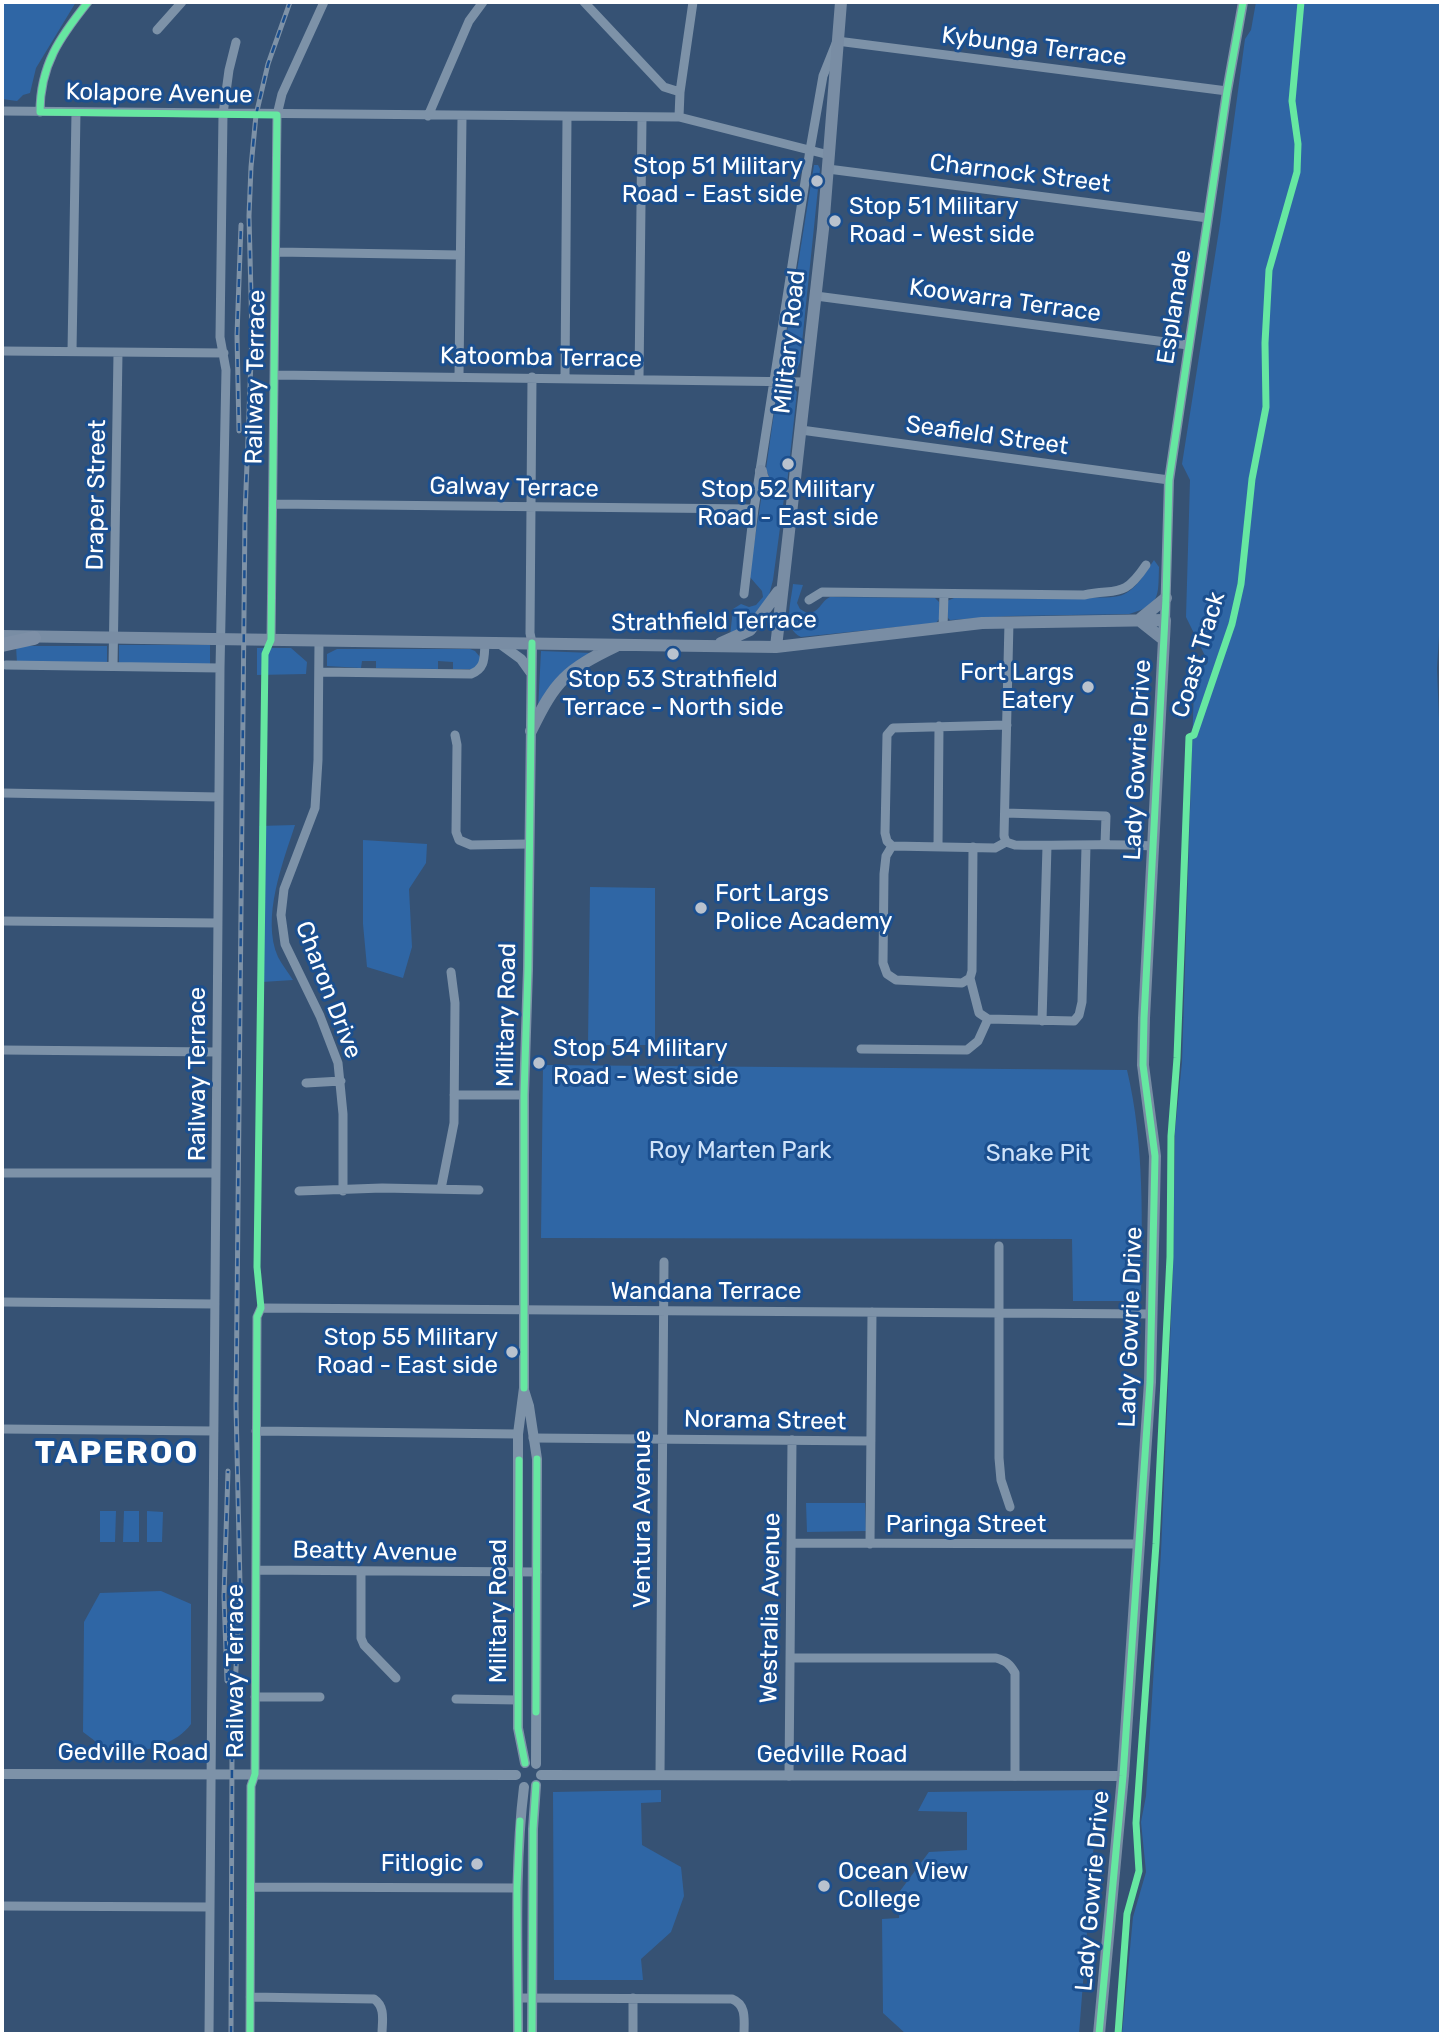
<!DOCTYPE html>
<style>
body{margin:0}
#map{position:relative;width:1443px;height:2036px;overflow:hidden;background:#365274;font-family:Rubik,sans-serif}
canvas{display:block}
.frame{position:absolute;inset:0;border:4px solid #fff;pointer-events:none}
</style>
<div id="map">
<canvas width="1443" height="2036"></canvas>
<div class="frame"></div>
</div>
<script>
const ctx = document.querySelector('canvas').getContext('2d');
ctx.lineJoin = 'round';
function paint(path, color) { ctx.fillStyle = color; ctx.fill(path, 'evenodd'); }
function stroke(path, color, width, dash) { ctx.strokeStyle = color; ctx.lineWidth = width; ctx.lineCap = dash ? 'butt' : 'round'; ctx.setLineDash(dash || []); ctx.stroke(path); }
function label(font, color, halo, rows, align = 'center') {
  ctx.font = font + ' Rubik,sans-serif'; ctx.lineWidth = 6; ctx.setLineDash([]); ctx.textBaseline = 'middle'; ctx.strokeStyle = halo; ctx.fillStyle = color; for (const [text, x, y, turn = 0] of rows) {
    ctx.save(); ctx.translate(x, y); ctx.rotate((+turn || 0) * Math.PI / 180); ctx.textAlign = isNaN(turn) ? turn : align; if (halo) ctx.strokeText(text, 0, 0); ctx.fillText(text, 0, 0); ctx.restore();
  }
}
const green = new Path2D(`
 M2,2h74l-40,66 -6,25 -7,2 -6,6 -15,-2z
 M1256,2h185v602l-4,64 4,104v1262h-319l11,-117 13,-45 -5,-50 5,-26 15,-244 12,-280 2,-141 7,-69 12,-375 2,-20 10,-2 2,-3 -22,-45 4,-137 -8,-16 38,-240 25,-185 6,-9z
 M814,165h4l2,4 -20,193 -4,9 -7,4 -6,-1 -2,-4z
 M783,387h10l4,5 -10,92 -2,2 -13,-2 -6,-15 11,-77z
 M763,487l21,11 -11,82 -5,19 -22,31 -16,6 3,-27 8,-5 8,3 7,-2 7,-8 -1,-6 -13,-15z
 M1154,560l5,7c-1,29 2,38 -30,47l-119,2 -60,4 -2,-2 -1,-17 7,-3 127,1c13,-3 26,0 38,-3 15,-3 27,-24 35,-36z
 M793,584l10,1 -6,18 3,6 7,4c13,0 13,-11 23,-16l105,1 4,4v17l-3,4 -135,14c-19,-9 -10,-34 -8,-53z
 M119,645h91v22l-91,-1z
 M16,646h91v18l-90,-1z
 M257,648h34l16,14 -1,12 -49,1z
 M337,649h133l5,2 5,6v7l-7,5h-20v-7l-15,-1v8l-62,-1v-7h-14l-1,7 -34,-2v-12z
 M541,651l51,2 -54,57z
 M295,825c-12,37 -34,93 -17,132 4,8 10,15 15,23l-31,2 -3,-156z
 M363,840l64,4 -1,19 -17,26 3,58 -9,31 -36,-11 -4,-43z
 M590,887l65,1v157h-67z
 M543,1065l584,5c18,76 15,153 14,231h-68l-1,-62 -531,-1z
 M806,1503h59l1,28 -59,1z
 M100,1511h16l-1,31h-15z
 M124,1511h15v31h-16z
 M147,1511l16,1 -1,30h-15z
 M161,1591l30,13v120c-17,23 -53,31 -80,26 -10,-2 -20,-13 -28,-18l1,-110 16,-29z
 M661,1790v12l-20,1 1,42 39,22 3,29 -13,36 -30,27 2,21h-89l-1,-188z
 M1098,1790l-19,244h-173l-23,-21 -1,-94 17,-1 1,-27 29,-39 38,-2v-38l-49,-1 10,-19z`);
const minor = new Path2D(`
 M584,2l80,85 16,5 -1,25
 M157,30l25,-28
 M680,92l13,-90
 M2,111l677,6 150,38
 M40,112c0,-47 20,-75 48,-110
 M428,116l41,-95 14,-19
 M828,169l380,49
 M277,252l183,3
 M816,296l372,49
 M2,351l222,2
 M72,351l4,-239
 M275,375l531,7
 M459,376l3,-259
 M565,377l2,-260
 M639,379l3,-261
 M801,430l368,50
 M273,504l481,5
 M744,594l10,-85 56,-359 13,-74 14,-35 390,50
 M809,600l13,-8 262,3c34,-7 39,4 62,-30
 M943,628l1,-34
 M271,640l6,-525 5,-21 42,-92
 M319,641l-1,119 -3,48 -31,81 -3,26 4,29 35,72 18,47 5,51v77
 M532,643l-2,-10 2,-256
 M6,665l214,3
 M113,666l5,-313
 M320,672l151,2c15,-6 13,-17 14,-31
 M455,735l2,10 -1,87 3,8 12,5 58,-1
 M2,793l217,4
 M1005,813l101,3 -1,28
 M1006,842l-11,6 -103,-2 -5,-5 -2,-8 2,-98 6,-7 114,-3
 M1006,842l-2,-6 5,-214
 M1006,842l9,3c46,1 92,-2 138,1
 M892,846l-6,10 -2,18 -1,89 4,11 9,6 66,3 8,-5 2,-7 1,-124
 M938,847l1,-121
 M2,921l216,2
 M970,978l9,35 9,6 86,2 5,-6 3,-13 4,-156
 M1042,1021l5,-175
 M861,1049l106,1 11,-9 10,-22
 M2,1050l215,2
 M306,1083l35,-2
 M454,1095h70
 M2,1173h214
 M441,1189l13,-66 1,-120 -4,-31
 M299,1191l83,-3 97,2
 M999,1246v212l2,22 9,27
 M2,1302l213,2
 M2,1429l212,2
 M256,1431l262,3
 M533,1438l338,3
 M791,1543l349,1
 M870,1544l2,-232
 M256,1570l281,2
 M361,1571v67l3,7 32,33
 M790,1658h206c10,3 14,6 19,15v103
 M255,1697h65
 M456,1699l62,1
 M660,1775l4,-513
 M789,1776l3,-336
 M251,1887l266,1
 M2,1906l208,1
 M250,1997l124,2c12,8 8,23 8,35
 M518,1998l214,1c15,6 12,21 12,35
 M209,2034l11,-1366 6,-298 -6,-33 3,-223 6,-44 7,-28
 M250,2034l1,-248 4,-12 2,-457 4,-9 890,6
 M633,2034v-36`);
const tertiary = new Path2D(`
 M1165,620l4,-140 58,-389 16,-89
 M499,643l22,16 10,14
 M524,1390l5,16 8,53 -1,305
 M525,1763l-7,-35v-294l6,-46v-293l4,-126 4,-326
 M2,1774l514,1
 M541,1775l582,1
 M518,2034c0,-82 -4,-166 6,-247
 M532,2034l1,-205 3,-44`);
const secondary = new Path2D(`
 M761,471c2,18 17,18 32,21
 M2,636l774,11 206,-24 183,-3 -21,398 -1,47 12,91 -5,226 -27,394 -24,258
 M1163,639l-24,-19 27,-22
 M721,643l29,-13 28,-38
 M776,647l47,-418 18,-227
 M531,731c24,-50 35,-61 85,-85`);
const trunk = new Path2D(`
 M2,645l32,-7`);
const rail = new Path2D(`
 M239,431l-2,-96 4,-110
 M227,1681l-3,-85 4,-125
 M231,2034l1,-282 8,-167 -4,-180 9,-890 7,-180 -3,-119 2,-49 5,-52 12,-51 22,-62`);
const cycleway = new Path2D(`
 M88,2c-28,35 -48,63 -48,110l237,3 -6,525 -6,14 -8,613 4,41 -4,9 -2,457 -4,12 -1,248
 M524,1388v-293l4,-126 4,-326
 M519,1460l-1,268 7,35
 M536,1712l1,-253
 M518,2034l-1,-146 3,-67
 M532,2034l1,-205 3,-44
 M1099,2034l24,-258 27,-394 5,-226 -12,-91 1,-47 22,-420 3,-118 58,-389 16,-89
 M1118,2034l9,-120 12,-43 -3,-48 20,-279 14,-287 1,-121 6,-78 12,-321 5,-2 38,-111 9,-40 11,-105 14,-72 -1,-64 4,-73 28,-98 1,-28 -6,-43 9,-99`);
const markers = [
 [817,181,7,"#b9c2ce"],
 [835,221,7,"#b9c2ce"],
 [788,464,7,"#b9c2ce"],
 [673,654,7,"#b9c2ce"],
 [1088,687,7,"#b9c2ce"],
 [701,908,7,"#b9c2ce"],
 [539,1063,7,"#b9c2ce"],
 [512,1352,7,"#b9c2ce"],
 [477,1864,7,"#b9c2ce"],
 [824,1886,7,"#b9c2ce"]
];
const streetNames = [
 ["Kybunga Terrace",1034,47,7],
 ["Kolapore Avenue",159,94,1],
 ["Charnock Street",1020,174,7],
 ["Koowarra Terrace",1005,301,8],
 ["Esplanade",1175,307,-81],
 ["Military Road",790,342,-84],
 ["Katoomba Terrace",541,358,1],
 ["Railway Terrace",256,377,-89],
 ["Seafield Street",987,436,8],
 ["Galway Terrace",514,488,1],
 ["Draper Street",97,495,-89],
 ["Strathfield Terrace",714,622,-1],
 ["Coast Track",1199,655,-73],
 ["Lady Gowrie Drive",1138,760,-87],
 ["Charon Drive",328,990,69],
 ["Military Road",507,1015,-89],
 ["Railway Terrace",198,1074,-90],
 ["Wandana Terrace",706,1292],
 ["Lady Gowrie Drive",1131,1327,-88],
 ["Norama Street",765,1421,1],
 ["Ventura Avenue",643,1519,-90],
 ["Paringa Street",966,1525],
 ["Beatty Avenue",375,1552,1],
 ["Westralia Avenue",771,1608,-89],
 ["Military Road",499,1611,-90],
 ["Railway Terrace",236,1671,-90],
 ["Gedville Road",133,1753],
 ["Gedville Road",832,1755],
 ["Lady Gowrie Drive",1093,1891,-85]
];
const poiNames = [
 ["Stop 51 Military",803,167],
 ["Road - East side",803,195],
 ["Stop 51 Military",849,207,"left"],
 ["Road - West side",849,235,"left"],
 ["Stop 52 Military",788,490,"center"],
 ["Road - East side",788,518,"center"],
 ["Fort Largs",1074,673],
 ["Eatery",1074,701],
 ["Stop 53 Strathfield",673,680,"center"],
 ["Terrace - North side",673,708,"center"],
 ["Fort Largs",715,894,"left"],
 ["Police Academy",715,922,"left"],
 ["Stop 54 Military",553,1049,"left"],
 ["Road - West side",553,1077,"left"],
 ["Stop 55 Military",498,1338],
 ["Road - East side",498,1366],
 ["Fitlogic",463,1864],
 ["Ocean View",838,1872,"left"],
 ["College",838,1900,"left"]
];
const parkNames = [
 ["Roy Marten Park",740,1151],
 ["Snake Pit",1038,1154]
];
const districtNames = [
 ["TAPEROO",117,1454]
];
paint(green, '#2f66a5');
stroke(minor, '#7d92a8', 9);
stroke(tertiary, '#7d92a8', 10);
stroke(secondary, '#798da4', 12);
stroke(trunk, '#7e90a7', 14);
stroke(rail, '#7e92a7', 5);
stroke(rail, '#1b4f8f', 2.5, [8]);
stroke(cycleway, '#66e7a1', 7);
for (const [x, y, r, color] of markers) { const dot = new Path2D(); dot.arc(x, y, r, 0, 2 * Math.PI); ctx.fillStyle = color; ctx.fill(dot); stroke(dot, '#1b4f8f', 2.5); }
label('24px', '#fff', '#1b4f8f', streetNames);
label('24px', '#fff', '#1b4f8f', poiNames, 'right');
label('24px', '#cfe3fa', '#1b4f8f', parkNames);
ctx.letterSpacing = '2px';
label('bold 32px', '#fff', '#1b4f8f', districtNames);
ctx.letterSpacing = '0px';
</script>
